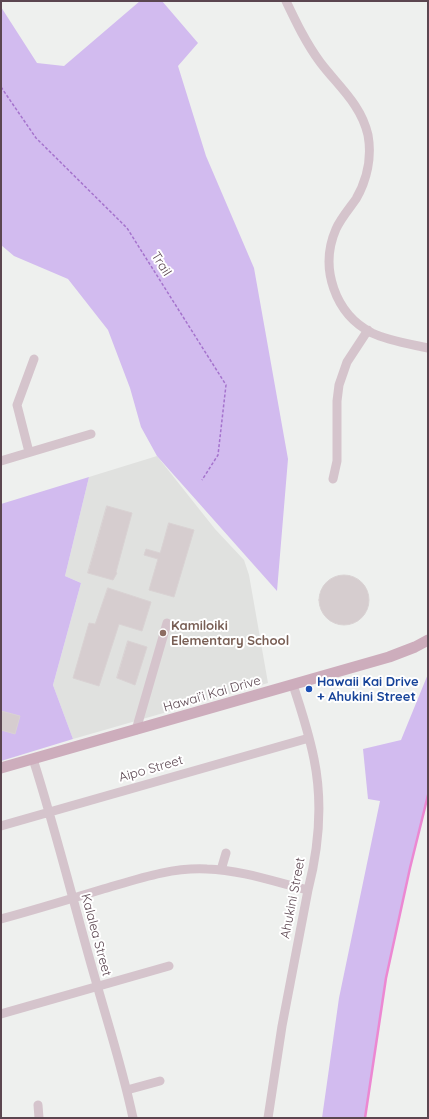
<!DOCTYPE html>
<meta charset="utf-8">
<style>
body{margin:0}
#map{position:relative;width:429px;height:1119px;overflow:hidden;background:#eef0ee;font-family:Quicksand,sans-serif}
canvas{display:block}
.frame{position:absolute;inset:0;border:2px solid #5b4650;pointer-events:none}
</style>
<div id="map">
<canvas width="429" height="1119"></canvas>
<div class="frame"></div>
</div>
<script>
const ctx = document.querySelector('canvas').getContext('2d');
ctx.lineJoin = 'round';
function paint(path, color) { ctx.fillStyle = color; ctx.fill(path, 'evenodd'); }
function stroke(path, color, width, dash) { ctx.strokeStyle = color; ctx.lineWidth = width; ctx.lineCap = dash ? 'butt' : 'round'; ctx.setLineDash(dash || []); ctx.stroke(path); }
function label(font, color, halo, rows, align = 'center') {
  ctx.font = font + ' Quicksand,sans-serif'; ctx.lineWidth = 4; ctx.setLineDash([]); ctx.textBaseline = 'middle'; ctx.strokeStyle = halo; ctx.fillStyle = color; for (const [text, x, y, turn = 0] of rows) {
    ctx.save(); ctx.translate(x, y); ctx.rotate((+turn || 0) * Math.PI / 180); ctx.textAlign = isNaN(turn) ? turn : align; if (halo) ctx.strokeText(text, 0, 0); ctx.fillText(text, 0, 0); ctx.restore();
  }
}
const education = new Path2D(`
 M157,456l58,73 29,31 5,15 19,108 -195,56 -20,-54 28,-102 -16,-7 24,-99z`);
const green = new Path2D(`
 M140,1h22l36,42 -20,23 28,90 48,112 34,191 -11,132 -120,-135 -16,-29 -11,-39 -22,-58 -40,-51 -54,-23 -13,-11v-238l36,56 27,3z
 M89,477l-24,99 16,7 -28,102 20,54 -72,22v-257z
 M428,674v121l-18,73 -24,110 -21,140h-43l17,-120 41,-197 -12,-2 -5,-50 38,-9z`);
const stream = new Path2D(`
 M365,1118l21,-140 24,-110 18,-73`);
const building = new Path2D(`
 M107,506l25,7 -16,59 1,1 -4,7 -25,-7z
 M169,523l25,7 -20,67 -25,-7 9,-31 -14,-4 2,-6 14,4z
 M319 600a25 25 0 1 1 50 0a25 25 0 1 1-50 0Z
 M108,588l43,14 -9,29 -23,-7 -20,62 -26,-8 16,-55 6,1z
 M128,641l19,6 -12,38 -18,-7z
 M1,711l19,5 -5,18 -14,-4z`);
const path = new Path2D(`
 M1,87l35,51 91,90 99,157 -8,70 -16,25`);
const minor = new Path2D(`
 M286,1c10,21 20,42 34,61 18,24 41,42 48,73 4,22 -1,45 -12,64 -7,10 -15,19 -20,30 -17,39 -1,85 36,104 17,8 38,11 56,15
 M29,452l-12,-47 17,-46
 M1,461l90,-27
 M333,479l4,-18v-60l2,-16 8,-23 21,-32
 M136,730l31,-107
 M33,759c23,72 41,146 62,219 13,46 28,92 38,140
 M1,826l308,-88
 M221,870l5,-17
 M1,919c33,-9 66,-19 99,-29 35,-10 70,-23 107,-21 34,1 68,13 101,21
 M1,1014l168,-48
 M127,1090l33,-9
 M38,1105l1,13
 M268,1118l14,-92 26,-136c11,-43 15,-87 6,-131 -5,-25 -13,-50 -21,-74`);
const major = new Path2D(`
 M1,768l388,-111 26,-10 13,-7`);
const markers = [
 [163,633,4,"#8d6e63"],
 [309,689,4,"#1a4fb4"]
];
const streetNames = [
 ["Trail",161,264,58],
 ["Hawai’i Kai Drive",212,694,-16],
 ["Aipo Street",151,769,-16],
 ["Ahukini Street",293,898,-79],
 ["Kalalea Street",96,935,75]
];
const educationNames = [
 ["Kamiloiki",171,626],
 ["Elementary School",171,641]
];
const transitNames = [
 ["Hawaii Kai Drive",317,682],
 ["+ Ahukini Street",317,697]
];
paint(education, '#e0e1df');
paint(green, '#d2bbef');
stroke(stream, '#ec88d2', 2.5);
paint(building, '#d6cdcf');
stroke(building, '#d9d2d3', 1);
stroke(path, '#a573cd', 1.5, [3, 2]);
stroke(minor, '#d5c4cc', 9);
stroke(major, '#cdadbc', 11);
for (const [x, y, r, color] of markers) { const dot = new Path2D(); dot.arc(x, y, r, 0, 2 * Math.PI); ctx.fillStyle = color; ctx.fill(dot); stroke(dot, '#fff', 1.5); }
label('13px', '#5b4650', '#fff', streetNames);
label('bold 13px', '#785e54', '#fff', educationNames, 'left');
label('bold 13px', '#164399', '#fff', transitNames, 'left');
</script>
